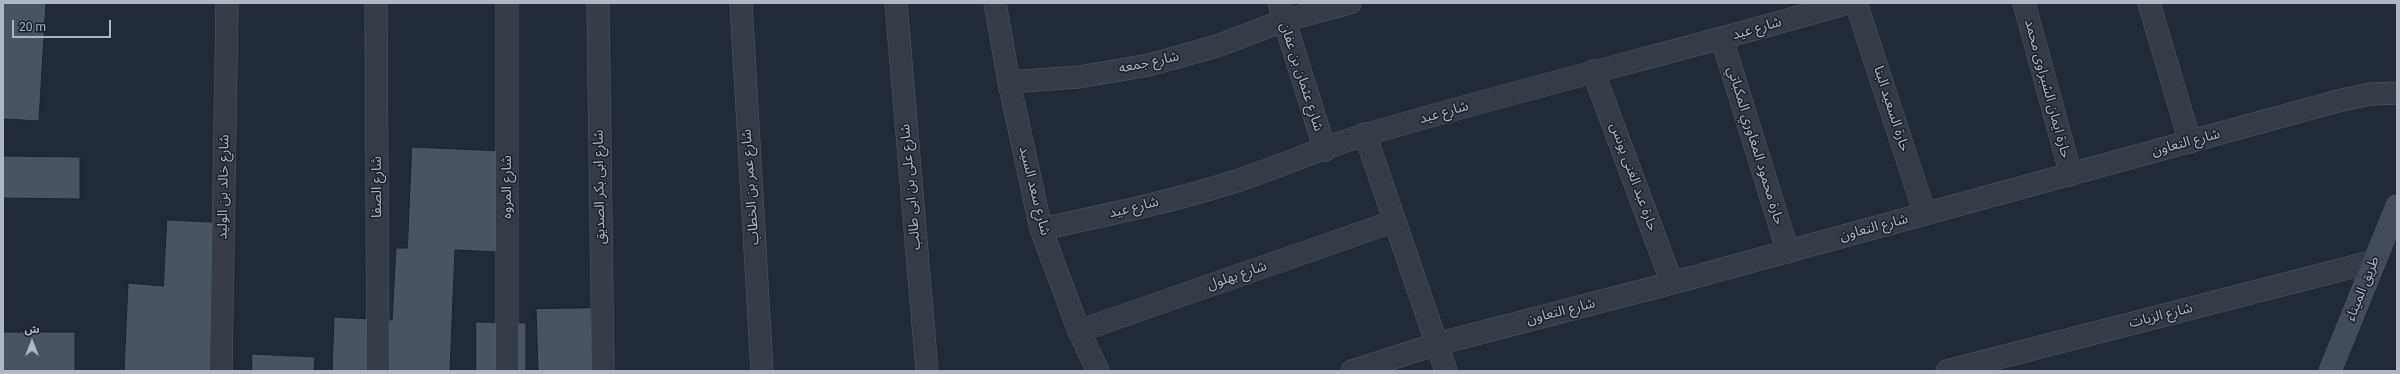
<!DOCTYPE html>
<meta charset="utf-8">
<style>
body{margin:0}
#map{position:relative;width:2400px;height:374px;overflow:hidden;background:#222a35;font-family:Roboto,"Noto Sans Arabic",sans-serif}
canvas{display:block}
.frame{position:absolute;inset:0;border:4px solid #b0b7c2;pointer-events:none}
.north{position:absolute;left:12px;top:322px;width:40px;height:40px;-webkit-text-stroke:3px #1b212a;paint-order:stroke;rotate:0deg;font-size:11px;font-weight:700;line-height:16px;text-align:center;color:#b0b7c2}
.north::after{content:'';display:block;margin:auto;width:14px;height:18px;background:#b0b7c2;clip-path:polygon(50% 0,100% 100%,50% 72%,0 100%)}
.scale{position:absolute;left:12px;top:20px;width:99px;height:18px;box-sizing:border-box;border:2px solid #b0b7c2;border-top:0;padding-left:5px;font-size:12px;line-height:14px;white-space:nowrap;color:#b0b7c2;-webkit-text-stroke:3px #1b212a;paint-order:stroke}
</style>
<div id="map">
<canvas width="2400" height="374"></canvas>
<div class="frame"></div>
<div class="north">ش</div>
<div class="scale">20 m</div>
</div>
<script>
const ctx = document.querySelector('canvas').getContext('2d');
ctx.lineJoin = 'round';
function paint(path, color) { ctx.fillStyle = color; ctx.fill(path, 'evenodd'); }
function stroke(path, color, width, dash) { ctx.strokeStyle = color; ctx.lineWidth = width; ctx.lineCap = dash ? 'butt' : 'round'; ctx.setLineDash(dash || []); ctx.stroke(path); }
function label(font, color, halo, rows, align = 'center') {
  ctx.font = font + ' Roboto,"Noto Sans Arabic",sans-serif'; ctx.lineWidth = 3; ctx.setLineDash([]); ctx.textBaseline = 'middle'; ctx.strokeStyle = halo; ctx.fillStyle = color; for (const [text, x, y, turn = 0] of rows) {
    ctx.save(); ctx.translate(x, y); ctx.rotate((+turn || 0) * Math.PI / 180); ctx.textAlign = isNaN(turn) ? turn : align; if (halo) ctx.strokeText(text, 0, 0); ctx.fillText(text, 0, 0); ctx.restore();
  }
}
const building = new Path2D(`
 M3,3h43l-7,118 -36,-2z
 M412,147l91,4 -4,101 -44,-2 -5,121h-118l2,-54 58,3 4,-72h11z
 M3,156l77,1v42l-77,-1z
 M167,220l67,3 -8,148h-102l4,-88 35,3z
 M591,308l2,63h-55l-2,-62z
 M476,322l50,1v48h-50z
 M3,332h72v39h-72z
 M252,354l63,3 -1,14h-62z`);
const street = new Path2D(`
 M376,3l2,368
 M507,3v368
 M598,3l5,368
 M741,3l21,368
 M896,3l31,368
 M995,3l14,79 32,147 38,102 19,40
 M1279,3l46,147
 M1856,3l69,211
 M2024,3l47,172
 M2149,3l41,139
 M1722,39l66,213
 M1593,71l79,212
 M1009,82l70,-5 70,-12 68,-19 66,-25 67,-18
 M1365,134l81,237
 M1041,229c65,-14 130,-27 192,-47 46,-15 90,-35 135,-48 160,-47 321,-85 480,-131
 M1079,331l316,-110
 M221,371l6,-368
 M1352,371l85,-27 235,-61 666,-182 32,-7 27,-1
 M1947,371l428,-110`);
const secondary = new Path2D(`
 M2330,371l67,-165`);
const streetNames = [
 ["شارع عيد",1757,29,-16],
 ["شارع جمعه",1149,63,-12],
 ["شارع عثمان بن عفان",1301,77,72],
 ["حارة ايمان الشبراوى محمد",2047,89,75],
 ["حارة السعيد البنا",1891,109,72],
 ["شارع عيد",1444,113,-16],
 ["شارع التعاون",2186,143,-15],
 ["حارة محمود المغاوري المكباتي",1755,146,73],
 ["حارة عبد الغنى يونس",1633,177,70],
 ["شارع خالد بن الوليد",224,187,-89],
 ["شارع الصفا",377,187,-90],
 ["شارع المروه",507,187,-90],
 ["شارع ابى بكر الصديق",600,187,-91],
 ["شارع عمر بن الخطاب",751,187,-94],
 ["شارع على بن ابى طالب",911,187,-95],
 ["شارع سعد السيد",1034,191,76],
 ["شارع عيد",1134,208,-14],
 ["شارع التعاون",1874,228,-15],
 ["شارع بهلول",1237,276,-19],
 ["طريق الميناء",2363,289,-68],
 ["شارع التعاون",1561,312,-14],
 ["شارع الزيات",2161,316,-14]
];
paint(building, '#4a5461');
stroke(building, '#1d232c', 1);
stroke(street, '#535a63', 23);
stroke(secondary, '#535a63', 23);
stroke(street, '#353c46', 22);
stroke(secondary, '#444b58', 22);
label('14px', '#b0b7c2', '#1b212a', streetNames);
</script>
